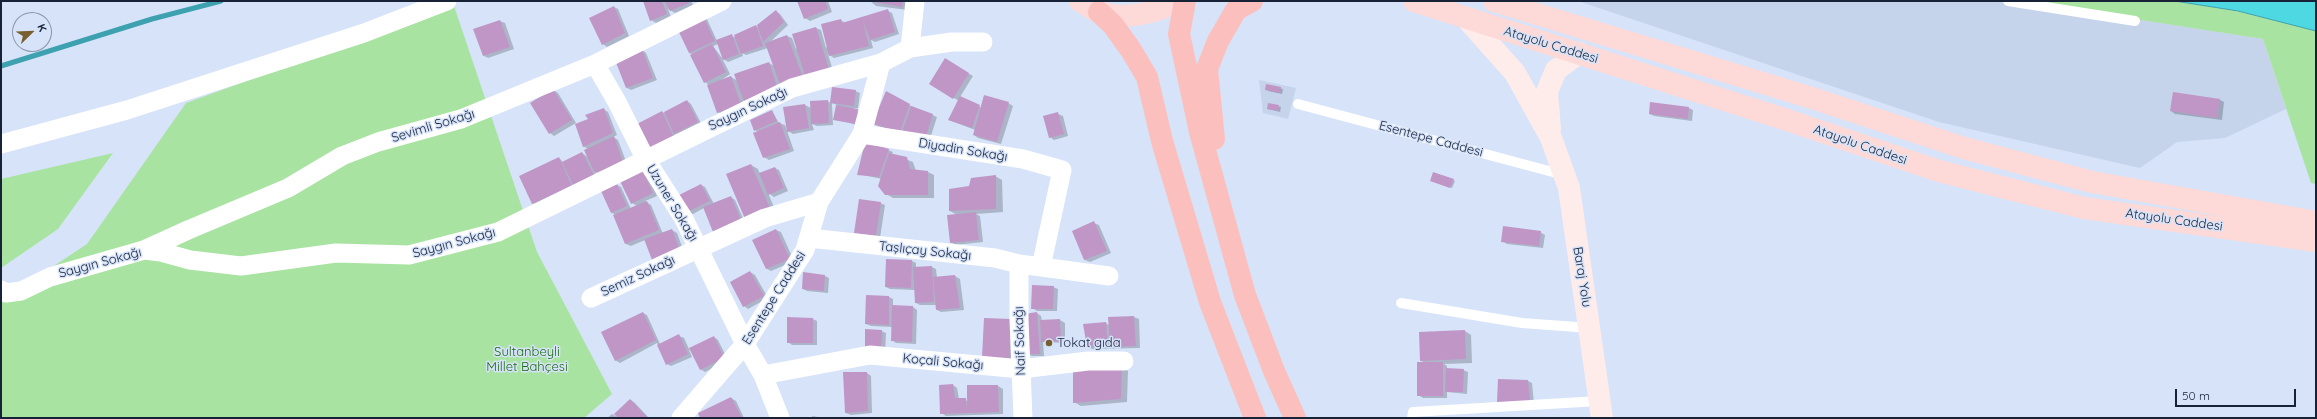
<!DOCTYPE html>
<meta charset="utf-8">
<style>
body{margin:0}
#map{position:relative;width:2317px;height:419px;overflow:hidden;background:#d6e3f9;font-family:Quicksand,sans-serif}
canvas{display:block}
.frame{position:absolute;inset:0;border:2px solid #172237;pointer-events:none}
.north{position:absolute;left:12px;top:12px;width:40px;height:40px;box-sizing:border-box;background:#d6e3f9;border:1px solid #8a96ab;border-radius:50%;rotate:67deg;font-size:11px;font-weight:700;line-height:16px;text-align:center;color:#172237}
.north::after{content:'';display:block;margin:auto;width:14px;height:18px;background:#775f30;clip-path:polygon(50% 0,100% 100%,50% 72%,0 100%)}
.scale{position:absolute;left:2175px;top:389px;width:121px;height:18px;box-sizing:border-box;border:2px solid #172237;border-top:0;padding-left:5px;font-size:12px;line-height:14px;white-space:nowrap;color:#172237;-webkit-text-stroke:3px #d6e3f9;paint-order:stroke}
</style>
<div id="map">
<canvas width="2317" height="419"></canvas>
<div class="frame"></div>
<div class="north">K</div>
<div class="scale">50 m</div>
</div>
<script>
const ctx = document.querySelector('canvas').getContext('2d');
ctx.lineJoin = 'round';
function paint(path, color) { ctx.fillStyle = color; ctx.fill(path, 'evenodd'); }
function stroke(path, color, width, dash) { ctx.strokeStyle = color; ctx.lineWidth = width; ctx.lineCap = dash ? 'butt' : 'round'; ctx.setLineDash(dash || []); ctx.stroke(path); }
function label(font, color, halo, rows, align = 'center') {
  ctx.font = font + ' Quicksand,sans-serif'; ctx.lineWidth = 3; ctx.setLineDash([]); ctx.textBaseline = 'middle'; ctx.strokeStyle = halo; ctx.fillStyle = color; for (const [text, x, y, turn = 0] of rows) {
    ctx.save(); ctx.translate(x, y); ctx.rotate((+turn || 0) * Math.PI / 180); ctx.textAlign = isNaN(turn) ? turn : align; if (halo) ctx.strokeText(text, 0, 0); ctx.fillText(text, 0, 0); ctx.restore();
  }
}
const built = new Path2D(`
 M1578,1h440l245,38 23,70 -61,29 -48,4 -37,26 -201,-46z
 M1259,80l37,8 -8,31 -25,-6z`);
const green = new Path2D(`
 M2018,1h157l63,10 78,20v153l-5,-1 -48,-144z
 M454,6l83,246 75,142 -28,24h-583v-117l86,-57 99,-141z
 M113,153l-55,76 -57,39v-89z`);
const water = new Path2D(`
 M2175,1h141v30l-78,-20z`);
const shadow = new Path2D(`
 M644,1h47l2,4 -18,8 -7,-4 3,8 -15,6 -5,-3z
 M799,1h29l4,11 -22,9 -5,-3z
 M870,1h40l-2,9 -32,-4z
 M614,7l4,2 11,27 -22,11 -4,-3z
 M776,11l4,3 8,11 -19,18 18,-7 5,2 4,11 20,-21 5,2 5,18 15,-28 4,3 43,-12 4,2 7,21 -24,8 -4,-2 2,8 -39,10 -6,-4 5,17 -84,32 -6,-3 2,6 -22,9 -5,-3 -9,-27 -4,-3 -12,-27 -4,-2 17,-36 11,24 15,-5 4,2 20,-12 3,2zM718,44l5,13 -1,1 -9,-12zM768,48l6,18 -5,-3 -31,18 -7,-4 -11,4 10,-7 -8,-16 6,4 15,-6 -1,-3 4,2z
 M500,21l5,2 9,26 -26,9 -4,-2z
 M642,50l4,3 11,27 -26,10 -4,-2z
 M945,60l28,16 -13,21 22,11 26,-5 5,3 -12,38 -23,-6 -4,-3 1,-5 -26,-10 10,-19 -28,-17z
 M1267,85l16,4 -1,5 -14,-3z
 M553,90l5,3 18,30 -22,13 -4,-3z
 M855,91l5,2 -2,15h-13l18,5 -3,13 -25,-7 2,-14 -5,-2 1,22 -16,1 -5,-2 2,6 -21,4 -5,-3 17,-26 6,3 16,-7 4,2z
 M2220,100l4,2 -2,18 -47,-6 -4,-3z
 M687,101l4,3 11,21 -23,11 -4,-2 4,9 -27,8 10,-39 3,1z
 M1269,104l12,3 -1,5 -12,-3z
 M909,105l28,12 -8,25 -56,-18z
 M1689,108l4,2 -1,11 -38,-5 -4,-2z
 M603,109l5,3 9,23 -4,2 5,3 9,24 -27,10 -6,-3 6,10 -63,25 -4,-3 26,-45 5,5 18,-10 6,4v-8l-5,-3 6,-26z
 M772,111l7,12 6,2 9,26 -25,9 -5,-3 -6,-25 -3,-2z
 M1058,114l5,2 5,20 -14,4 -4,-3z
 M888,150l5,2 -1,2 21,8 3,9 12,1 6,3v23h-41l-7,-4 -4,-15 -24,-5z
 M751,165l7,4 2,5 15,-6 4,2 9,21 -14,6 -6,-4 8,19 -24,10z
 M646,172l11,24 -12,5 6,4 12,29 9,-4 5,3 7,19 -39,-12 -14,6 -5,-2 -12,-28 2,-1 -4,-2 -10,-21 15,-7 4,2 10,22 6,-3 -5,-3z
 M995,176l7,4 1,32 -27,2 4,2 3,26 -28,3 -4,-3 6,-27 -7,-4z
 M1453,180l2,1 -3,7 -21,-7z
 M701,185l4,2 9,17 17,-7 4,3 10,23 -41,-15 -11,6 -5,-2z
 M880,203l5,2 -5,33 -24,-6z
 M1094,223l5,2 12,28 -21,9 -5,-2 -12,-28z
 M776,230l5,2 13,29 -23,10 -4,-2z
 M1540,232l5,3 -2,13 -36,-4 -5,-3z
 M912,261l4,2v4h16l4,2 1,9 18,-2 5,3 4,31 -23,2 -4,-2 -1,-5h-16l-4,-2 -1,-13 -25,-1 -4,-2z
 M750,272l5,3 13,23 -20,11 -4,-3z
 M804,273l21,3 4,2 -1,15 -21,-2 -4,-2z
 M1053,287l5,2 -1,22h-20l-5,-3z
 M889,297l4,2v7l20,1 4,3 -1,34 -20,-1 -4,-3v-13l-21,-1 -5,-2z
 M643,313l4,2 13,29 19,-8 5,2 5,11 25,-12 4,3 10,20 -23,12 -5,-3 -9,-20 -2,1 3,7 -21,9 -4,-2 -10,-21 -37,20 -5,-3z
 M1037,313l4,3 1,5 18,-1 5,3v20l-22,-1 1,14h-12l-5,-2z
 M1109,317h25l5,2 1,29 -48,1 -5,-3 19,-23 4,3z
 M813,319l4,2v24h-25l-4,-3z
 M1011,320l3,39h-26z
 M881,331l5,2 -1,21h-15z
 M1465,331l6,4 1,28 -28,1 3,2v3l16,1 5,2 -1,22 -20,-2v6h-24l-5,-3 8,-32 -5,-2z
 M1122,367l6,4 -1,31 -46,4 -7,-4z
 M867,373l4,3 1,37 -21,2 -5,-2z
 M1528,381l4,2 2,21h-32z
 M953,385l4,3 2,11 9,2v-15h30l5,3v25l-57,2 -5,-3z
 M731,398l5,3 8,17h-42z
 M631,400l4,3 14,15h-30z
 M612,414l7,4h-12z
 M812,416l13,2h-13z`);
const stream = new Path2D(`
 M1,66l151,-47 69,-18`);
const building = new Path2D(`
 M643,1h19l5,13 -17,7z
 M665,1h23l1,2 -19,8z
 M797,1h28l3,8 -24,10z
 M869,1h34l-1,6z
 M614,6l11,27 -23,12 -13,-27z
 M888,9l7,23 -25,8 -7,-19 6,25 -40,10 -8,-32 20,-5 1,4z
 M776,10l8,12 -21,20 -6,-17z
 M702,14l13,27 -26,12 -13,-27z
 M500,20l10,27 -27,9 -10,-27z
 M756,25l7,21 -22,8 -7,-19z
 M816,27l13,42 -24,7 -13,-42z
 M732,34l7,20 -16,6 -7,-20z
 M787,35l16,42 -23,8 -15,-42z
 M712,44l14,28 -22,11 -14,-28z
 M642,49l11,29 -27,10 -11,-28z
 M945,58l24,15 -16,26 -24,-15z
 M769,62l9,27 -34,13 -10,-28z
 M731,76l10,28 -24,9 -10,-28z
 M1266,84l15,3 -1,6 -15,-3z
 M832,87l24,3 -2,16 -24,-3z
 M553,89l19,31 -23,14 -19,-31z
 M886,91l24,13 -10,28 -28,-8z
 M2173,92l47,7 -3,19 -47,-7z
 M984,95l25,7 -12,40 -24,-7z
 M960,96l20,9 -8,23 -24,-8z
 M687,100l11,22 -24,12 -10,-22z
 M828,100l1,23 -18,1 -1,-23z
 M1650,102l39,5 -1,12 -39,-5z
 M1268,103l11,2 -1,6 -11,-2z
 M805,104l4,24 -22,4 -4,-25z
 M836,105l22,4 -2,15 -23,-4z
 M911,106l22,8 -8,26 -23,-8z
 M604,108l9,25 -30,14 -8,-23 13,-5 -3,-4z
 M772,110l5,11 -23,10 -4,-11z
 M662,111l13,29 -24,11 -14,-27z
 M1058,112l6,22 -15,4 -6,-22z
 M780,122l10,27 -27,9 -10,-25z
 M614,136l9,26 -28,11 -11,-23z
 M865,142l24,7 -10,28 -22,-2z
 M582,152l14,27 -21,10 -13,-27z
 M889,153l18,4 3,12 18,2v24h-43l-7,-9z
 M559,157l13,29 -40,18 -13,-28z
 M751,164l19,44 -25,11 -19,-45z
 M775,167l9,21 -16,7 -9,-22z
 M642,169l11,24 -22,11 -12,-25z
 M1433,172l21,7 -4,9 -20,-7z
 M996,175v34l-47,2v-22l20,-3 2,-8z
 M617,184l10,22 -16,7 -10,-22z
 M701,184l9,17 -23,11 -8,-17z
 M731,196l10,24 -28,12 -10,-25z
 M859,199l22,3 -5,34 -22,-3z
 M647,201l12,29 -34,14 -12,-29z
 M976,212l3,28 -29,3 -3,-28z
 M1094,221l13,30 -23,9 -12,-29z
 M1503,226l38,5 -2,15 -38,-4z
 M672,229l8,21 -28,10 -8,-21z
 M776,229l14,30 -24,10 -14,-29z
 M886,259l26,1 -1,28 -26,-1z
 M932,266l2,36 -19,1 -2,-36z
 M750,271l14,25 -21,11 -13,-25z
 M803,272l22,3 -1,16 -22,-2z
 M955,275l5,33 -24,2 -3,-33z
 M1032,285l22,1 -1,23h-22z
 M866,295l23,1v29l-24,-1z
 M892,305l21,1 -1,36 -21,-1z
 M643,312l13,28 -41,21 -14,-29z
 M1037,312l3,42h-14l-2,-40z
 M1134,316l2,30 -26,1 -2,-30z
 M787,317l26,1v25h-26z
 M984,318l27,1 -1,39 -28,-1z
 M1060,319l1,22 -20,1 -1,-22z
 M1106,322l2,23 -21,2 -4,-23z
 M865,329l17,1 -1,22h-16z
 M1465,330l1,29 -46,2 -1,-29z
 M679,334l9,20 -22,11 -9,-20z
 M714,336l10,22 -24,12 -11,-22z
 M1417,362h26v34h-26z
 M1122,366l-1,33 -48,4v-34z
 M1446,368l18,1 -1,23h-18z
 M843,372h24l1,39 -23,2z
 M1498,379l30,1 2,22h-33z
 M953,384l2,14h11l1,13v-26h31l1,27 -59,2 -1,-29z
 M731,397l11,21h-42l-2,-5z
 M630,399l18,19h-30l-4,-4z`);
const lane = new Path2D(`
 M2008,1l127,20
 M1298,104l266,71
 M1401,303l121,20 68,5
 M1412,418l1,-6 186,-11`);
const street = new Path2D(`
 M910,48l5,-47
 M595,64l22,38 28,56 39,61 61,125 18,31 17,43
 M862,134l161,25 39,11 -21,97
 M1,144l126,-34 237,-77 83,-32
 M809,238l186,20 24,6 90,12
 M144,250l44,-20 100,-42 54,-32 36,-14 83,-23 134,-55 127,-63
 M1019,264v56l4,98
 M1,290l5,3 15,-2 29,-14 94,-27 17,2 29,8 51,6 95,-13 73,2 89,-23 294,-144 89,-25
 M591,298l174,-80 54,-16
 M763,375l107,-20 151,14 67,-8h36
 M681,418l64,-74 60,-94 14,-48 43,-68 19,-71 29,-15 42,-6h31`);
const secondary = new Path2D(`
 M1466,18l49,55 36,65 18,50 33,230
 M1550,129l-3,-37 9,-22 23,-17`);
const primary = new Path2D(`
 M1080,1c6,3 12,9 19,11 25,8 56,2 78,-11
 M1414,1l373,119 152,51 145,37 232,33
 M1494,1l318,97 152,50 128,34 224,40`);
const highway = new Path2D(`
 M1185,1l-6,33 21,98 45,163 29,76 21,47
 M1099,12l14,13 18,25 16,27 15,64 48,161 45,116
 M1214,139l-7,-70 11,-28 18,-31 16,-9`);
const markers = [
 [1049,343,4,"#775f30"]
];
const streetNames = [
 ["Atayolu Caddesi",1551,45,17],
 ["Saygın Sokağı",748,109,-25],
 ["Sevimli Sokağı",433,126,-17],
 ["Esentepe Caddesi",1431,139,15],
 ["Atayolu Caddesi",1860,145,19],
 ["Diyadin Sokağı",963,150,9],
 ["Uzuner Sokağı",672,203,59],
 ["Atayolu Caddesi",2174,220,8],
 ["Saygın Sokağı",454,243,-15],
 ["Taşlıçay Sokağı",925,251,6],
 ["Saygın Sokağı",100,263,-15],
 ["Semiz Sokağı",638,276,-25],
 ["Baraj Yolu",1582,277,81],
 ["Esentepe Caddesi",774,298,-58],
 ["Naif Sokağı",1020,341,-92],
 ["Koçali Sokağı",943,362,5]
];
const poiNames = [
 ["Tokat gıda",1057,343]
];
const parkNames = [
 ["Sultanbeyli",527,352],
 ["Millet Bahçesi",527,367]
];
paint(built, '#c5d3eb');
paint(green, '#a9e3a1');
paint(water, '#4ed8e2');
stroke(water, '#3ea1af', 1);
paint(shadow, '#0003');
stroke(stream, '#3ea1af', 5);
paint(building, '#c096c6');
stroke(lane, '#fff', 10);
stroke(street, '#fff', 19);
stroke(secondary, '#feeceb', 22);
stroke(primary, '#fdd9d7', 22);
stroke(highway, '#fbc0bd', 22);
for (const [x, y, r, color] of markers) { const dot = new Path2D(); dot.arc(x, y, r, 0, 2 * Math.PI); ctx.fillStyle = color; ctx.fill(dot); stroke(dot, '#d6e3f9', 1.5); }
label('13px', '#172237', '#d6e3f9', streetNames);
label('13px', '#172237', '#d6e3f9', poiNames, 'left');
label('13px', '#1b6a12', '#d6e3f9', parkNames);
</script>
